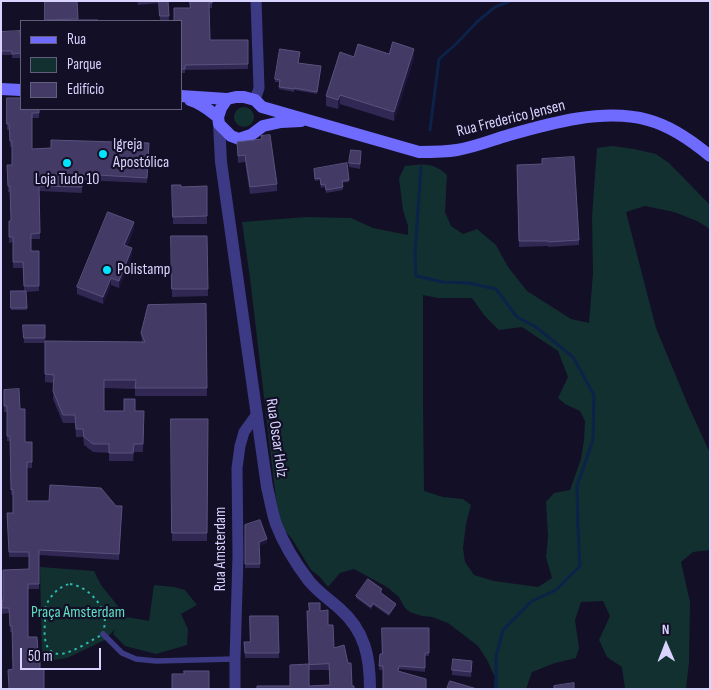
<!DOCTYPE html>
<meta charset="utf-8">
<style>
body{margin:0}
#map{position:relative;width:711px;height:690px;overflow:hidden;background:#130f26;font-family:"Sofia Sans Condensed",sans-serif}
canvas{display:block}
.frame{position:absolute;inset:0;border:2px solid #d9d4ff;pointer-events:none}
.legend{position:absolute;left:20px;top:20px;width:162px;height:90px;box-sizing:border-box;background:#130f26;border:1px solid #625e7d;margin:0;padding:6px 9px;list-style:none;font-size:15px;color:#d9d4ff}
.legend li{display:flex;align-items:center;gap:10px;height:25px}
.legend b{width:25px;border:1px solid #625e7d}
.north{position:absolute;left:641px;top:620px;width:50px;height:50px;-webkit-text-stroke:4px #130f26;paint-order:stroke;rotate:359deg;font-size:14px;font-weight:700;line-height:20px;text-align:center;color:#d9d4ff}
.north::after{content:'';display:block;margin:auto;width:18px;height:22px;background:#d9d4ff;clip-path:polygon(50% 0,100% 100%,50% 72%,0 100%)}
.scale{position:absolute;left:20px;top:648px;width:81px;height:22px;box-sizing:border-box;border:2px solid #d9d4ff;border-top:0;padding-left:6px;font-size:15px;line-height:18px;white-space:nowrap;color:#d9d4ff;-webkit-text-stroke:4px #130f26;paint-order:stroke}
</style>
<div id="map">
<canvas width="711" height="690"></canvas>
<div class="frame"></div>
<ul class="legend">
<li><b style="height:6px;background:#6f6bff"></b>Rua</li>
<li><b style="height:14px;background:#12302f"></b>Parque</li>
<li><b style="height:14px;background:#433a66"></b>Edifício</li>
</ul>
<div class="north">N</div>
<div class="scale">50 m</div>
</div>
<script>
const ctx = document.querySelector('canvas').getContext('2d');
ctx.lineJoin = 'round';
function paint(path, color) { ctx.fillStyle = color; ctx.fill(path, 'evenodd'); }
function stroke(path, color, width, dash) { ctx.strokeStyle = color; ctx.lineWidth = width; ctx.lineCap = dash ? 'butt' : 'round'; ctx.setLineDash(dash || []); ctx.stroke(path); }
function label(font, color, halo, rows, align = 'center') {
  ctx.font = font + ' "Sofia Sans Condensed",sans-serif'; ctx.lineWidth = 4.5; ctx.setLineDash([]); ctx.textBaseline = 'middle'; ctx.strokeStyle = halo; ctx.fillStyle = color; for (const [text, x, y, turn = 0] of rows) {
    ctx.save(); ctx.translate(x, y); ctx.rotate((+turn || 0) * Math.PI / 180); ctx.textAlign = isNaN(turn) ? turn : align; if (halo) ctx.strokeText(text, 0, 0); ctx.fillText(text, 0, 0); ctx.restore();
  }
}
const green = new Path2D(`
 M234 117a10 10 0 1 1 20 0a10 10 0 1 1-20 0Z
 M612,146l22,3 22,5 13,9 41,42v24l-13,-8 -23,-9 -29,-6 -19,6 30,116 32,77 22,48v97l-17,2 -12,10 9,40 -1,61 -3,26h-61l-3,-22 -15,-10 -8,-17 11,-24 -7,-15 -22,1 -6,18 4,28 -3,10 -21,5 -23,9 -6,17h-32l1,-12 -8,-17 -9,-14 -30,-23 -16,-6 -10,-1 -12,-4 -5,-4 -6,-11 -12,-10 -33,-18 -14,4 -12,14 -9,-11 -8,-6 -19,-31 -7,-8 -7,-15 -28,-238 -8,-56 64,-5 45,1 22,10 35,7v-9l-5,-16 -4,-32 6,-12c18,-2 28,-4 42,9l-2,37 6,14 12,8 14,-5 19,16 12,22 19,24 44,28 18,4 4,-50 -1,-56 5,-69zM423,295l15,3h34l12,17 15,15 23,-3 36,24 10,26 -10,21 7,6 15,7 5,10 -1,19 -3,19 -11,31 -16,3 -8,9 2,35 -2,20 6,21 -14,9 -44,-6 -20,-6 -9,-13 -2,-14 3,-24 5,-19 -8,-6 -20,-2 -19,-6 -1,-90z
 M40,567l54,4 7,14 25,31 -4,5 5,-4 22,4 5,-36 20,2 11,3 12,15 -16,9 7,15 -1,16 -31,9 -31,-8 -12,-12 2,-5 -10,11 -38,18 -25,4z`);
const stream = new Path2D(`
 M430,130l9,-71 17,-15 21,-22 18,-15 15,-6
 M421,167l-6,87 1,22 27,6 26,1 27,6 21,28 19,10 37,30 21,38 -1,45 -16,46 1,43 2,37 -24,24 -24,11 -29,29 -7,26v33`);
const path = new Path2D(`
 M70,584c15,2 30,16 34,31 2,6 0,13 -1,19 -11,6 -29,18 -42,20 -18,1 -17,-20 -16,-33 0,-4 -1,-11 1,-15 4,-10 13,-20 24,-22z`);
const service = new Path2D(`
 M103,634l19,19 14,6 20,2 79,-2`);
const minor = new Path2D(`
 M255,100l4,-12 -3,-87
 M235,689v-30l3,-104 -1,-87 3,-22 4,-14 13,-18`);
const tertiary = new Path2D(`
 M219,124l2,38 46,325c3,12 5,26 9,37 8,21 20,40 33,57 9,11 21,19 31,28 25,22 30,48 30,80`);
const secondary = new Path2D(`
 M1,89l20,1
 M181,96l46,3 9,-2h8l11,3 7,7 157,45c13,0 26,0 38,-2 18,-3 35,-10 52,-15 42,-12 95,-27 139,-15 23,6 44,21 62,36
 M227,99l-6,9 -3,9 1,7 12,12 8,3 12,-4 12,-9 18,-4 20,-1
 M190,100c11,3 19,10 28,17`);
const wall = new Path2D(`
 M45,1l33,18v1l20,1h-53z
 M137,1h31l1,19h-9l-1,-17 -21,2z
 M212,1v7h-3l1,32h38v29l-63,1v3h-4v-52l9,-13z
 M1,32l20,3v23h-9v-3h-11z
 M389,54l25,4 -20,63 -54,-17 -2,5 -12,-3v-10l28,-39z
 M298,63l23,6 -4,25 -23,-4v2l-15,-3 1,-7h-5v-3z
 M7,98l32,11v9h-7v31l117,-6 -2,40 -65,-3v13l-43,-2 1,48h-9v12h8v40l-13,1 1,18h-16v-19h13l-1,-23h-10v-26l-4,1v-22h2l-1,-29h-2l-1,-27h5v-18h-2l-1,-17h-2z
 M237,142l40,42v7l-27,3 -5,-32 -7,1z
 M361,156l-1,13 -11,-2v-4z
 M517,165l62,75v5l-31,2v-1l-29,1z
 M314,169l35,11v2l-7,1 1,7 -17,3 -1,-6 -4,1 -1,-8 -5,1z
 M172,185l9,2 26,-1v38h-34z
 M134,229l-7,17 5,9 -13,33 -8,-3 -8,19 -26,-10v-7z
 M171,236h36l1,60 -36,1z
 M206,304l1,92h-72v-7l-31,-1v23h40l-1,41h-9l-1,9h-24v-8l-16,-1 -9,-7 -1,-8h-7l-1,-14h-12l-10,-24 1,-16 -9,-1v-41l97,1 -1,-9z
 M23,325h22v18h-21z
 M4,390l16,19 5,33h7v26h-5v33l95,5 -3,54 -80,-5v34h-11l-15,80 -1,-37h-2l-1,-19 -7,1v-14h1l26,-31v-12h-20l-2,-44h6v-18h-2l-1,-54h-3v-29h-3z
 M171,419h37l-1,122h-35z
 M245,525l22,18 -8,2 1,23h-15z
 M382,591l-1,2 15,13 -7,10 -16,-11 -2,4 -15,-11v-2z
 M320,611l8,14 6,23 18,38h-62l19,-22zM309,670h20l1,15 -21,1z
 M278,616l1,42h-34l-1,-16h6z
 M429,628v28h-4v16l-26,-3v2l-16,18v-19h-4l1,-16h2z
 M472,666l-1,11 -19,-2v-5z`);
const shadedWall = new Path2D(`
 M414,49v9l-20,63v-9z
 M340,95v9l-2,5v-9z
 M134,222v7l-10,23v-7z
 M132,248v7l-13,33v-7z
 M111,278v7l-8,19v-7z
 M267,539v4l-8,3v-4z
 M396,604v2l-7,10v-2z`);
const building = new Path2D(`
 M45,1h32l1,18 -33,1z
 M159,1h9l1,15h-9z
 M190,1h22v2h-3l1,37h38v24l-63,1v4h-4v-48h-7v-13h16z
 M77,20h21v1h-21z
 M20,31v4h1v18l-9,1v-3h-11v-19z
 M393,42l21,7 -20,63 -54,-17 -2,5 -12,-4 14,-44 14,5 4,-13 31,10z
 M280,49l20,3 -2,11 23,3 -4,26 -23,-4v1l-15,-2 1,-7 -5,-1z
 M7,98h14v11h18v4h-7v36l19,-1v-8l98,3 -2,35 -65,-4v13l-43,-1 1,47 -9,1v17h8v35h-15l-1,-24h-10v-25h-4v-16h2l-1,-35h-2l-1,-21h5v-24h-2l-1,-17h-2z
 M270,135l7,49 -27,3 -5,-32 -7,1 -1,-14 25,-3 -1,-3z
 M351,150l10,1 -1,13 -11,-1z
 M574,157l5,83 -31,2v-1h-29l-2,-76 25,-1v-5z
 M347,163l2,17 -7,1 1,6 -17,3 -1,-6 -4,1 -1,-7 -5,1 -1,-10z
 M172,185h9v2l26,-1v30l-34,1z
 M108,212l26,10 -10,23 8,3 -13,33 -8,-3 -8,19 -26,-10z
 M171,236h36l1,53h-36z
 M11,291h15l1,17h-16z
 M206,304l1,84h-72l1,-8h-32v31h20v-12h11v12h9l-1,33h-9l-1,9h-24v-9h-16l-9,-7 -1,-8h-7l-1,-14h-12l-10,-24 1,-16 -9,-1v-33l100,1 -4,-9 7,-28z
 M23,325h22v13h-21z
 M19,389l1,20h5v33h7v20h-5v39h22l1,-16 51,3 15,18h6l-3,48 -80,-4v34h-11v53h9l1,15h2v17h4v20h-35l-1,-19 5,-1 -1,-43h-2l-1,-18h-7v-8h1v-30l26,-1v-17h-20l-2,-39h6v-24l-2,1 -1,-54h-3v-30h-3v-16z
 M171,419h37l-1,114h-35z
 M260,520l7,19 -8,3 1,22h-15v-39z
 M368,579l14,10 -2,3 16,12 -7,10 -16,-11 -2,4 -15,-11z
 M309,603h11v8l8,-1v15h5l1,23 10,-3 4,18h3l1,23h2v3h-97v-3h33v-21l19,-1 -2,-53h2zM329,664l1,21 -21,1v-21z
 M250,616h28l1,37h-34l-1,-11h6z
 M382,628h47v25h-4v15l-26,-2 -1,5 28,8v10h-47h4v-23h-4l1,-12h2z
 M453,659l19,2 -1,11 -19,-2z
 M184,671h25v18h-37v-15h12z
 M450,681l27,8h-30z
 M574,683v6h-20v-3z`);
const markers = [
 [103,154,5,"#00e5ff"],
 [67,163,5,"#00e5ff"],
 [107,270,5,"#00e5ff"]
];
const streetNames = [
 ["Rua Frederico Jensen",511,119,-14],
 ["Rua Oscar Holz",276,438,82],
 ["Rua Amsterdam",221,549,-90]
];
const poiNames = [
 ["Igreja",113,145],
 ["Apostólica",113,163],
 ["Loja Tudo 10",67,180,"center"],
 ["Polistamp",117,270]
];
const parkNames = [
 ["Praça Amsterdam",78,613]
];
paint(green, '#12302f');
stroke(stream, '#0c2248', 3);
stroke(path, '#2fb8b0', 2, [2.5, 4]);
stroke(service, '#3d3a85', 5.5);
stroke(minor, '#3d3a85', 11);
stroke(tertiary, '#3d3a85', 12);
stroke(secondary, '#6f6bff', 12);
paint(wall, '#312854');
paint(shadedWall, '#1d163a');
paint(building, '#433a66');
stroke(building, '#5a527e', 1);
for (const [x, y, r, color] of markers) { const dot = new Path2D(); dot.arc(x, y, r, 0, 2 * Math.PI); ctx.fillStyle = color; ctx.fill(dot); stroke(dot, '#130f26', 2); }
label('16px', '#d9d4ff', '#130f26', streetNames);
label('16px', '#d9d4ff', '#130f26', poiNames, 'left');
label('16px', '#5fe0c0', '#130f26', parkNames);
</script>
